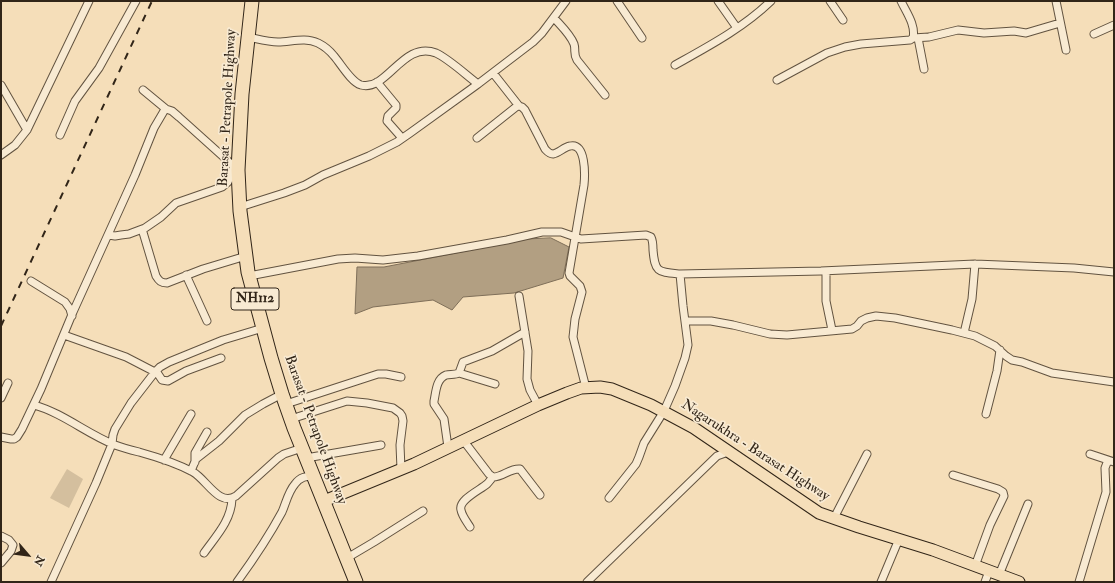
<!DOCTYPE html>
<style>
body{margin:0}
#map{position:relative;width:1115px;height:583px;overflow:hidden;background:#f5deb9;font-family:"IM FELL Double Pica",serif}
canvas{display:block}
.frame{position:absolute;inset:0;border:2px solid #312518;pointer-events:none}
.north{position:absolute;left:8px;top:535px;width:40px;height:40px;-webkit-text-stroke:3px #f8ead2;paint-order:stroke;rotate:118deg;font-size:11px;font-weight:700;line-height:16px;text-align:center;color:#312518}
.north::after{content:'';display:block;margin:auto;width:14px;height:18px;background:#312518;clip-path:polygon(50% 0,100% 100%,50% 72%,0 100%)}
</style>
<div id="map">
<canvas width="1115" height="583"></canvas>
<div class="frame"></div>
<div class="north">N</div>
</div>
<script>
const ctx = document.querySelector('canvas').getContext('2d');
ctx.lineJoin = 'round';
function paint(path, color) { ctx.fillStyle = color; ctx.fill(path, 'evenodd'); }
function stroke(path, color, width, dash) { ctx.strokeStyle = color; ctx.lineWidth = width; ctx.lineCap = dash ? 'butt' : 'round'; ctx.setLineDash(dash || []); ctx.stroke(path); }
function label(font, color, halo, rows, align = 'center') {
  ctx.font = font + ' "IM FELL Double Pica",serif'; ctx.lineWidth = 3.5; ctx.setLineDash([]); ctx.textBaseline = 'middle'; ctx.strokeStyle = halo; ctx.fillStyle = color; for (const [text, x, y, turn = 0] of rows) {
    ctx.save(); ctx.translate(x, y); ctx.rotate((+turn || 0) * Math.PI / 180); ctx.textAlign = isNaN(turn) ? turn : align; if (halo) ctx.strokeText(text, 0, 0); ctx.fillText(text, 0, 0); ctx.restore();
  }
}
const green = new Path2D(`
 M67,469l16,10 -14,29 -19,-10z`);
const water = new Path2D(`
 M551,238l18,9 -6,31 -49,15 -51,4 -11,13 -19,-10 -60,7 -18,7 2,-47h27l144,-28z`);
const street = new Path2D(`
 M617,1l25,37
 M718,1l19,27
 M830,1l13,19
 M1056,1l10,49
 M554,18c7,8 16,16 20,26 2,6 -1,9 3,16l28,35
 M1094,34l20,-9
 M248,37c10,2 20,5 30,5 13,0 27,-5 40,1 6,3 12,8 16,13 7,8 17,26 27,29 26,7 42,-45 75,-32 13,6 30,22 42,31
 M913,38l16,-1 29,-7 26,3 30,-2 12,2 34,-10
 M918,38l6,31
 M675,65c34,-19 68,-37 96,-64
 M493,73l26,33
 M777,80l50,-27 18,-6 16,-3 49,-4 3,-2c3,-13 -7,-26 -12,-37
 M377,82l19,23v3l-8,8 -1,5 15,17
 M1,85l26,45
 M143,90l23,19
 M60,135l15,-34 24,-33 37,-67
 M477,138l39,-31 3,-1 3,1 3,3 20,39c2,2 4,5 8,5 6,-1 11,-7 17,-8 16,-4 15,29 14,39l-15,88 1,3 10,10 2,6 -7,27 -2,18 13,51
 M1,155l14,-10 12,-15 62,-129
 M240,207l44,-14 21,-8 18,-10 46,-19 28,-14 13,-9 68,-49 55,-42 9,-9 24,-32
 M142,229l14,47c3,5 5,7 11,7l36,-14 43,-13
 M109,235l6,1 6,-1 8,-1 16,-6 16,-11 15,-14 46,-16 6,-5 6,-16
 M826,271v30l6,29
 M186,275l21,46
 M249,276l89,-17 17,-1 28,2 35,-4 89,-16 35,-8h19l20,7 65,-4 5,2c2,4 2,8 2,13 2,23 5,22 27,24l141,-3 154,-7 99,4 40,4
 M31,281l34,21 5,7 2,7
 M519,296l9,55 -1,28 3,11 8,15
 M685,321h26l22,4 37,9 17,1 65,-6 5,-3 4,-5 6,-3 9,-2 19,2 57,12 23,6 20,10 11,10 6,4 10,2 30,11 62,9
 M964,333l8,-34 3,-35
 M64,335l62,22 29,15
 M156,371l6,9 6,1 18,-10 35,-13
 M459,373l36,11
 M1,398l7,-15
 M286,404l92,-30h8l15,3
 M34,405c29,8 53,29 81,40 8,3 16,5 24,7 18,5 37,11 54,20 14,8 26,35 43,24l42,-38 6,-4 18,-6
 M986,414l11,-43 3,-21
 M291,419l56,-18 20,2 26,5 7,5 2,3 1,5 -3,24 1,24
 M1,437l10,2h3l3,-2 5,-8 19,-40 32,-77 62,-137 19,-47 10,-17 2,-2 6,2 7,6 59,53
 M463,440l26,34 4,3c10,0 17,-9 27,-8l20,26
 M448,447l-4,-28 -10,-15v-3c2,-9 2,-22 12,-26 4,-1 9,0 13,-2l4,-11 29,-11 33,-19
 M1090,454l24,8
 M306,458l75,-13
 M164,460l27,-46
 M195,462v-9l12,-21
 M191,471l5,-12 23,-18 26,-26 18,-11 19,-10
 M953,475l45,14 5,3 1,4 -14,29 -15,41
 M609,498l27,-34 3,-7 5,-14 20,-32 11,-25 10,-28 3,-13 -1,-8 -4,-31 -3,-32
 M834,518l33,-64
 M470,527c-3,-5 -8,-11 -9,-17 -3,-10 19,-20 26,-26 2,-2 4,-5 6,-7
 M1,536l8,4 4,5 -2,6 -10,12
 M204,553c12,-17 27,-32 28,-54
 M347,558l27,-16 49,-31
 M999,575l29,-71
 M51,582l45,-99 16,-39 1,-9 2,-6 16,-26 24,-31 5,-5 9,-5 22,-9 32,-13 40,-12
 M237,582c16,-22 32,-46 45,-70 4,-9 6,-20 13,-28 5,-7 11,-8 19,-8
 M587,582l130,-126 11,-4
 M881,582l18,-43
 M985,582l4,-11
 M1079,582l27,-90 -1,-24 3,-8`);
const primary = new Path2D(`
 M324,501l90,-37 124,-59 29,-12 14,-5 19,-1 12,2 39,16 43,23 125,85 40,14 74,23 86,32`);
const highway = new Path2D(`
 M252,1l-10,93 -4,76 2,41 8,61 23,86 11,36 12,34 62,154`);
const rail = new Path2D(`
 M1,326l151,-325`);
const shields = [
 [255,299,48]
];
const shieldNames = [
 ["NH112",255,299]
];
const streetNames = [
 ["Barasat - Petrapole Highway",228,108,-87],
 ["Barasat - Petrapole Highway",315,430,70],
 ["Nagarukhra - Barasat Highway",755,451,33]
];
paint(green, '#d4bf9e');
paint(water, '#b29f82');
stroke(water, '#7e6e58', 1);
stroke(street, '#625340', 9);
stroke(primary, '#312518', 13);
stroke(highway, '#312518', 15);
stroke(street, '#f8ead2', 7);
stroke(primary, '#f5deb9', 11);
stroke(highway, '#f5deb9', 13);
stroke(rail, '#312518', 2, [7, 7]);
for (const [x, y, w] of shields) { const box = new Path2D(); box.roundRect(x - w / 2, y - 11, w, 22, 3); ctx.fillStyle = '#f8ead2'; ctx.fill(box); stroke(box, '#312518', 1); }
label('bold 13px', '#312518', null, shieldNames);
label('14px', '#312518', '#f8ead2', streetNames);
</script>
